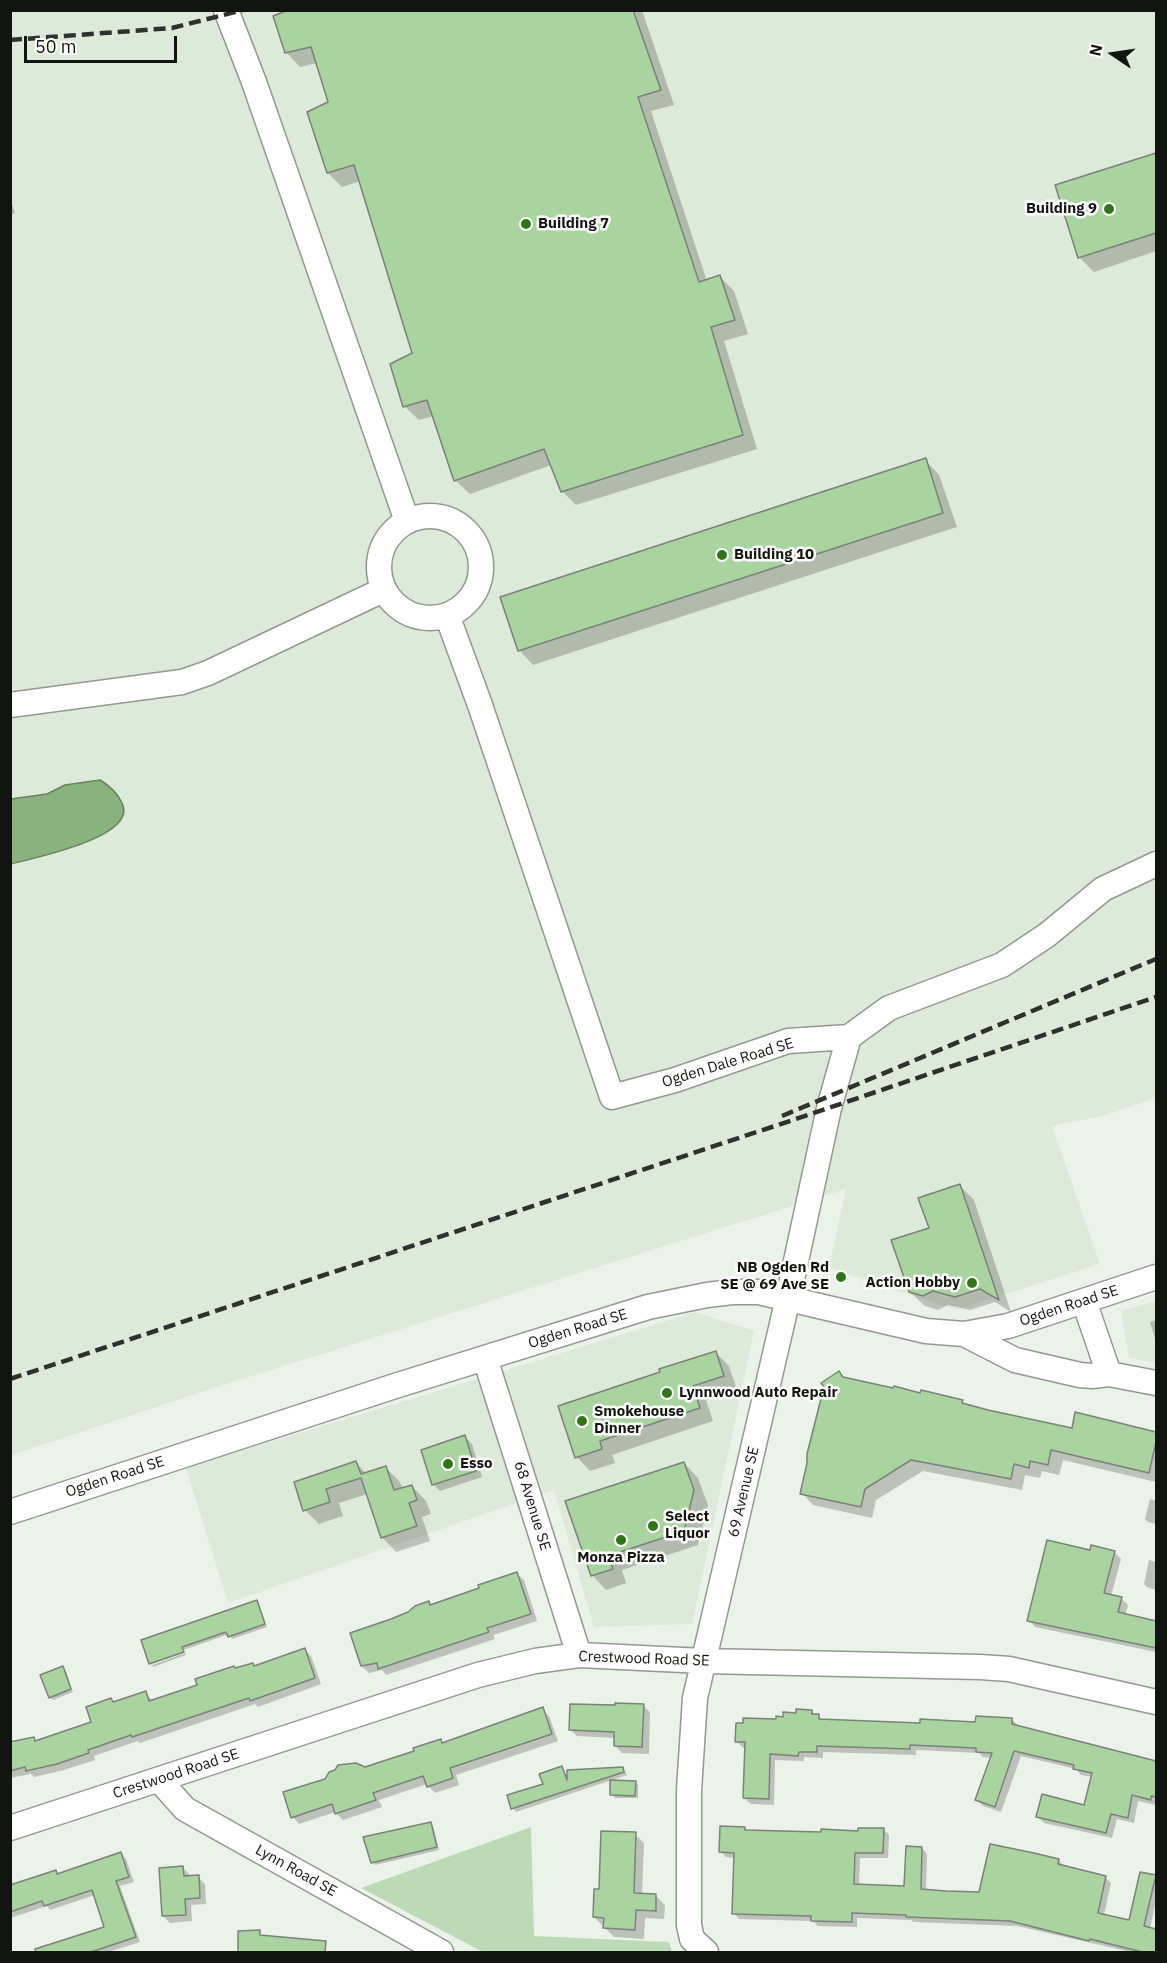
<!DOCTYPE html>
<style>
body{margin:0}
#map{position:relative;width:1167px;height:1963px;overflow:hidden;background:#ebf2e9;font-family:"IBM Plex Sans",sans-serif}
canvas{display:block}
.frame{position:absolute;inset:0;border:12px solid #121411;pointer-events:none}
.north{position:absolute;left:1083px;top:24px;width:60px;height:60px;-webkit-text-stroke:4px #fff;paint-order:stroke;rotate:283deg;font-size:16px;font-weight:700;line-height:24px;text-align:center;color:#121411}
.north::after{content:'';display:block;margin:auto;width:21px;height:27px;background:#121411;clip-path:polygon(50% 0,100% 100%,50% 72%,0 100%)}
.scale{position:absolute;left:24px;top:36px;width:153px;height:27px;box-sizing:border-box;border:3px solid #121411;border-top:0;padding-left:8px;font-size:18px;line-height:21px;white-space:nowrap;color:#121411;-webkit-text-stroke:4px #fff;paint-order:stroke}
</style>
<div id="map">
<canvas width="1167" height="1963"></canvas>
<div class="frame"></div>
<div class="north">N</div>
<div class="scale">50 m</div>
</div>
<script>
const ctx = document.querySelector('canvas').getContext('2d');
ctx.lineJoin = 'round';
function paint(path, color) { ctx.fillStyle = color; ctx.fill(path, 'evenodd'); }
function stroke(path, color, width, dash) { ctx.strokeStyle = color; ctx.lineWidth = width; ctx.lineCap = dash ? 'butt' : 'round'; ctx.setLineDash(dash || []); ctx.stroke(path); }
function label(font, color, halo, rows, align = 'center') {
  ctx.font = font + ' "IBM Plex Sans",sans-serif'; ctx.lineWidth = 5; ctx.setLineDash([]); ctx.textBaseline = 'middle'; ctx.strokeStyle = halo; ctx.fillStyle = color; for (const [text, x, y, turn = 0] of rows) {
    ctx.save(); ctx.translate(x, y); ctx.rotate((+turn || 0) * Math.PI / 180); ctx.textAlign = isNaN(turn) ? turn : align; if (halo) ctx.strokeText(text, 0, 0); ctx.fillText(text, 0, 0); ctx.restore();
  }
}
const built = new Path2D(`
 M10,11h1146v1087l-53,18 -51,10 48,138 -144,46 -127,-42 17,-79 -648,204 -187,62z
 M1156,1301v62l-27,-5 -8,-47z
 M695,1312l59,19 -62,293 -98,3 -40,-137 -326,113 -42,-135z`);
const green = new Path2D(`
 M531,1827l3,109 135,6 3,10h-189l-122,-64z`);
const water = new Path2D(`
 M100,780c10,6 17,12 22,23 17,34 -89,55 -111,61v-65l36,-5 18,-9z`);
const shadow = new Path2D(`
 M292,10h350l32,95 -23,6 56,170 13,-4 14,14 14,43 -24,7 33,108 -181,56 -14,-14 -11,-26 -81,29 -15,-14 -21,-64 -15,4 -15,-14 10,-52 -53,-173 -19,6 -14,-14 2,-70 -13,-40 -17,4 -14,-15z
 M1156,154v97l-62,21 -15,-15 -22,-71z
 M10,198l5,15 -5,2z
 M925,460l14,15 18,52 -424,138 -14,-15z
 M960,1186l14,14 37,112 -16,-10 -25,8 -22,-5 -10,5 -13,-4 -15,-14 20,-63z
 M1156,1320v22l-6,-20z
 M716,1353l13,13 8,24 -31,10 7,21 -101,34 3,8 -25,8 -13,-14 -17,-50z
 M839,1373l6,6 117,22 5,5 106,24 3,-16 80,19v49l-93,-22 -4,15 -17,-4 -2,7 -15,-3 -3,15 -99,-19 -47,29 -4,18 -59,-13 -11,-12z
 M465,1437l7,7 10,33 -42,14 -7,-7z
 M356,1463l11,11 19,-6 14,14 3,7 9,-3 14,15 5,13 -9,3 8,24 -34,11 -14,-15 -14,-43 -29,9 4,13 -24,8 -14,-14 -10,-27z
 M684,1463l14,15 10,27 -10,40 -76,25 4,13 -20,7 -14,-15z
 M1150,1499l6,2v23l-8,-2 -3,-3z
 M1091,1552h23l7,7 -10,37 10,2 7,7 -3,11 31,7v29l-121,-25 -6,-7z
 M1149,1560l7,2v28l-9,-3 -3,-3z
 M517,1574l7,6 13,41 -44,14 2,4 -109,36 -4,-5 -13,3 -7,-7 30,-45 36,-18 3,3z
 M256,1601l3,4 8,22 -35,12 -3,-5 -79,28z
 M305,1650l6,6 10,28 -63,23 -3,-3 -115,39 -2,-2 -44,15 1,4 -31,10 -30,7 -3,-3 -21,4v-35l23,-5 4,4 56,-19 18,-23 4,3 30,-10 8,8 46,-15 38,-16 18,-3z
 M185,1653l1,2 -33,12 -1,-2z
 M63,1668l3,3 7,21 -20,8 -3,-3z
 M643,1706l7,6 -1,42 -27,-1 -7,-7v-8l-38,-2 -7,-7z
 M542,1709l7,7 9,25 -102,34 3,10 -24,8 -8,-9 -48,16 3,7 -39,13 -8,-8 -36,12 -6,-7 72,-48 51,-17 24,-11 3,3z
 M812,1712l12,9 97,3 56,-1 35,-4 6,7 57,17 81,19v43l-18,-4 -4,22 -17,-4 -5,19 -68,-15 -6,-6 47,-11 7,-29 -11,-2 -5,-6 -55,-13 -20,56 -18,-6 -6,-6 15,-42 -9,-1 -4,-4 -63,-3v5l-93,-3v6l-19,-1v4l-29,-1 -1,45 -23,-1 -7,-6 2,-50h-3l-6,-7 41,-20z
 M562,1768l6,12 55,-12 4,7 -111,37 -3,-4 -4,-12 35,-11z
 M635,1782l3,3v13h-23l-3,-4z
 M430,1823l3,3 6,24 -64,15 -3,-3z
 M745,1828l3,3 74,2 61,-4 6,6 -1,23h-28l-1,28 47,2 16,-40 5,6 -1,37 54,2 78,-33 6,6 41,11 6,6 -7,32 26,7 25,-45 1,23 -6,29 6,1v22h-25l-114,-26 -104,-4 -2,-2 -54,-2v9l-39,-1 -5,-5 -74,-2 -5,-6 1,-55 -9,-1 -5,-5z
 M635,1834l9,9 -2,52 14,1 9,9 -1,14 -19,-1 -1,21 -30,-2 -20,-20 6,-27z
 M121,1854l5,5 8,23 -14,4 20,56 -32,10h-76l74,-24 -11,-33 -45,15 -3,-4 -37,12v-32l46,-14 3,3z
 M183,1868l7,7v3l8,-1 7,7 1,20 -15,1 1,16 -22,2 -7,-7z`);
const building = new Path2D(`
 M288,10h345l28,80 -23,7 61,185 21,-7 15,45 -24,7 32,108 -182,57 -17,-43 -90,32 -27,-81 -24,7 -13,-43 22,-11 -58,-188 -27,8 -20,-61 21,-10 -17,-55 -26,6 -12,-37z
 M1156,153v80l-78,25 -23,-73z
 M926,458l17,55 -425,138 -18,-54z
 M960,1184l39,116 -19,-11 -25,8 -22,-6 -10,5 -14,-4 -18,-52 38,-12 -11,-30z
 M716,1351l8,25 -31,10 7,22 -100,33 2,8 -27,9 -17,-52 102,-34 -1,-3z
 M839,1371l4,6 50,11 1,-2 26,7 1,-3 42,10 -1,3 26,7 84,18 3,-16 81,20v10l-7,31 -98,-23 -3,15 -18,-4 -1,7 -15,-4 -3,15 -100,-19 -46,29 -4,18 -61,-13 7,-31v-9l17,-67 -3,-4z
 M465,1435l11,36 -44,14 -11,-35z
 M356,1461l5,13 25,-8 8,24 18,-5 5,15 -8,3 8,23 -36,12 -20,-60 -35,11 4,13 -27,9 -9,-29z
 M684,1462l10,28 -10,41 -76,25 5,13 -22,7 -26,-75z
 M1047,1540l43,10 1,-5 24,6 -11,42 18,4 -4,15 38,9v27l-129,-27z
 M517,1572l14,42 -44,14 2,4 -111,37 -1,-6 -16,3 -11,-33 41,-14 17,-7 7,-6 14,-5 1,4 49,-17 -1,-3z
 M257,1600l8,24 -37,13 -2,-5 -44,15 2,5 -35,12 -8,-24z
 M305,1648l10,30 -65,23 -1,-3 -117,39 -1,-2 -43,15 1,3 -32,11 -31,7 -1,-4 -15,4v-29l24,-5 1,4 56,-19 -5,-15 25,-9 2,4 33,-11 3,10 48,-16 -2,-6 39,-13 1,2 18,-5 1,3z
 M63,1666l8,23 -22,9 -9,-23z
 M615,1703l29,1 -2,43 -28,-1v-14l-45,-2 1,-26 45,1z
 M543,1707l9,27 -102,34 3,10 -26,9 -4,-11 -50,17 3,7 -41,14 -3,-10 -41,14 -8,-26 42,-13 4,-7 6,-2 3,-5 18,-2 9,4 49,-16 -1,-3 28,-9 1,4z
 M796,1709l16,1v4h7v5l101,4v-4l55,3 1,-6 36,2v6l144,37v36l-5,-1v4l-19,-5 -4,23 -17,-4 -5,19 -70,-16 6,-23 42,11 8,-32 -19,-4 1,-4 -60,-14 -19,56 -20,-7 17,-47 -16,-1v-4l-66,-3v4l-93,-3v6h-18l-1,4 -28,-2 -1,45 -26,-1 2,-56h-10l1,-19h7v-5l33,1v-3l7,1v-5l13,1z
 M562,1766l5,14v-10l56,-3 1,5 -113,37 -4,-14 36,-11 -4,-10z
 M610,1780l26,1 -1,15 -25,-1z
 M431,1822l6,25 -66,16 -8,-26z
 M720,1826l25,1v3l76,2v-3l37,2v-3h26l-1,25h-28l-1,31 50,2 2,-40 16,1 -1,42 25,2 33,1 11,-48 44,9 25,6 -1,5 48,12 -8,37 31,7 11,-48 16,3 -12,51 12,3v24h-10l-56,-14 -1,2 -79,-20 -104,-4v-2l-54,-2v9l-41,-1v-5l-79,-2 2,-61 -15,-1z
 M601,1831l35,1 -2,61 22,1v17l-20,-1 -1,20 -32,-2 1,-10 -11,-1 1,-28h5z
 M121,1852l8,25 -13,4 20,56 -48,16h-52l-1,-4 69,-22 -12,-37 -48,16 -2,-5 -32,11v-27l46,-15 1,4z
 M183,1866l1,10 15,-1 1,23 -15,1 1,16 -24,1 -3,-48z
 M260,1930v5l66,6 -1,12h-87v-22z`);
const minor = new Path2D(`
 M226,10l28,72 153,439
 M379 567a51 51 0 1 1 102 0a51 51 0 1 1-102 0Z
 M447,615l33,90 132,392 63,-17 113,-39 61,-4 40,-29 113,-43 45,-30 56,-46 53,-25
 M10,705l172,-23 26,-9 175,-83
 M1084,1301l25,73
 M964,1334l51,26 65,15 12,1 17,-2 47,9
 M485,1358l94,297
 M10,1512l385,-126 253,-79 59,-12 25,-3h27l167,39 38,3 44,-8 148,-49
 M159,1780l26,29 256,143
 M10,1828l468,-153 57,-14 44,-6 125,6 276,6 29,2 147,33
 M706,1952l-14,-13 -3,-14v-135l6,-92 93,-400 41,-190 20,-71`);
const rail = new Path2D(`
 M10,40l162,-12 71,-18
 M782,1116l374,-157
 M10,1379l786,-260 360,-122`);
const markers = [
 [1109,209,6,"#307619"],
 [526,224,6,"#307619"],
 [722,555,6,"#307619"],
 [841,1277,6,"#307619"],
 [972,1283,6,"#307619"],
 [667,1393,6,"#307619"],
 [582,1421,6,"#307619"],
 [448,1464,6,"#307619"],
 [653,1526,6,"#307619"],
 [621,1540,6,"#307619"]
];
const poiNames = [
 ["Building 9",1097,209,"right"],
 ["Building 7",538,224],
 ["Building 10",734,555],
 ["NB Ogden Rd",829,1268,"right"],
 ["SE @ 69 Ave SE",829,1285,"right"],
 ["Action Hobby",960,1283,"right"],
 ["Lynnwood Auto Repair",679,1393],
 ["Smokehouse",594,1412],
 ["Dinner",594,1429],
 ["Esso",460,1464],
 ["Select",665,1517],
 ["Liquor",665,1534],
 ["Monza Pizza",621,1558,"center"]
];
const streetNames = [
 ["Ogden Dale Road SE",728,1063,-17],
 ["Ogden Road SE",1069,1306,-18],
 ["Ogden Road SE",578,1329,-17],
 ["Ogden Road SE",115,1477,-18],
 ["69 Avenue SE",744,1492,-77],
 ["68 Avenue SE",532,1506,73],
 ["Crestwood Road SE",644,1659,2],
 ["Crestwood Road SE",176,1774,-18],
 ["Lynn Road SE",296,1871,29]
];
paint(built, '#ddeada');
paint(green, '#bddab6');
paint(water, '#89b27f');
stroke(water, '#65835e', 1.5);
paint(shadow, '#0003');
paint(building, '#a9d39f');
stroke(building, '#7b8279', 1.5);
stroke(minor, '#929990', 27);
stroke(minor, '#fff', 24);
stroke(rail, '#2e312d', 4.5, [12, 6]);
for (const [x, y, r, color] of markers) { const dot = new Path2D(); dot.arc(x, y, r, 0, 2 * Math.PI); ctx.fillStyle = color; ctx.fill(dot); stroke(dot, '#fff', 2); }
label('bold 15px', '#121411', '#fff', poiNames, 'left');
label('15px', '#121411', '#fff', streetNames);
</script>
